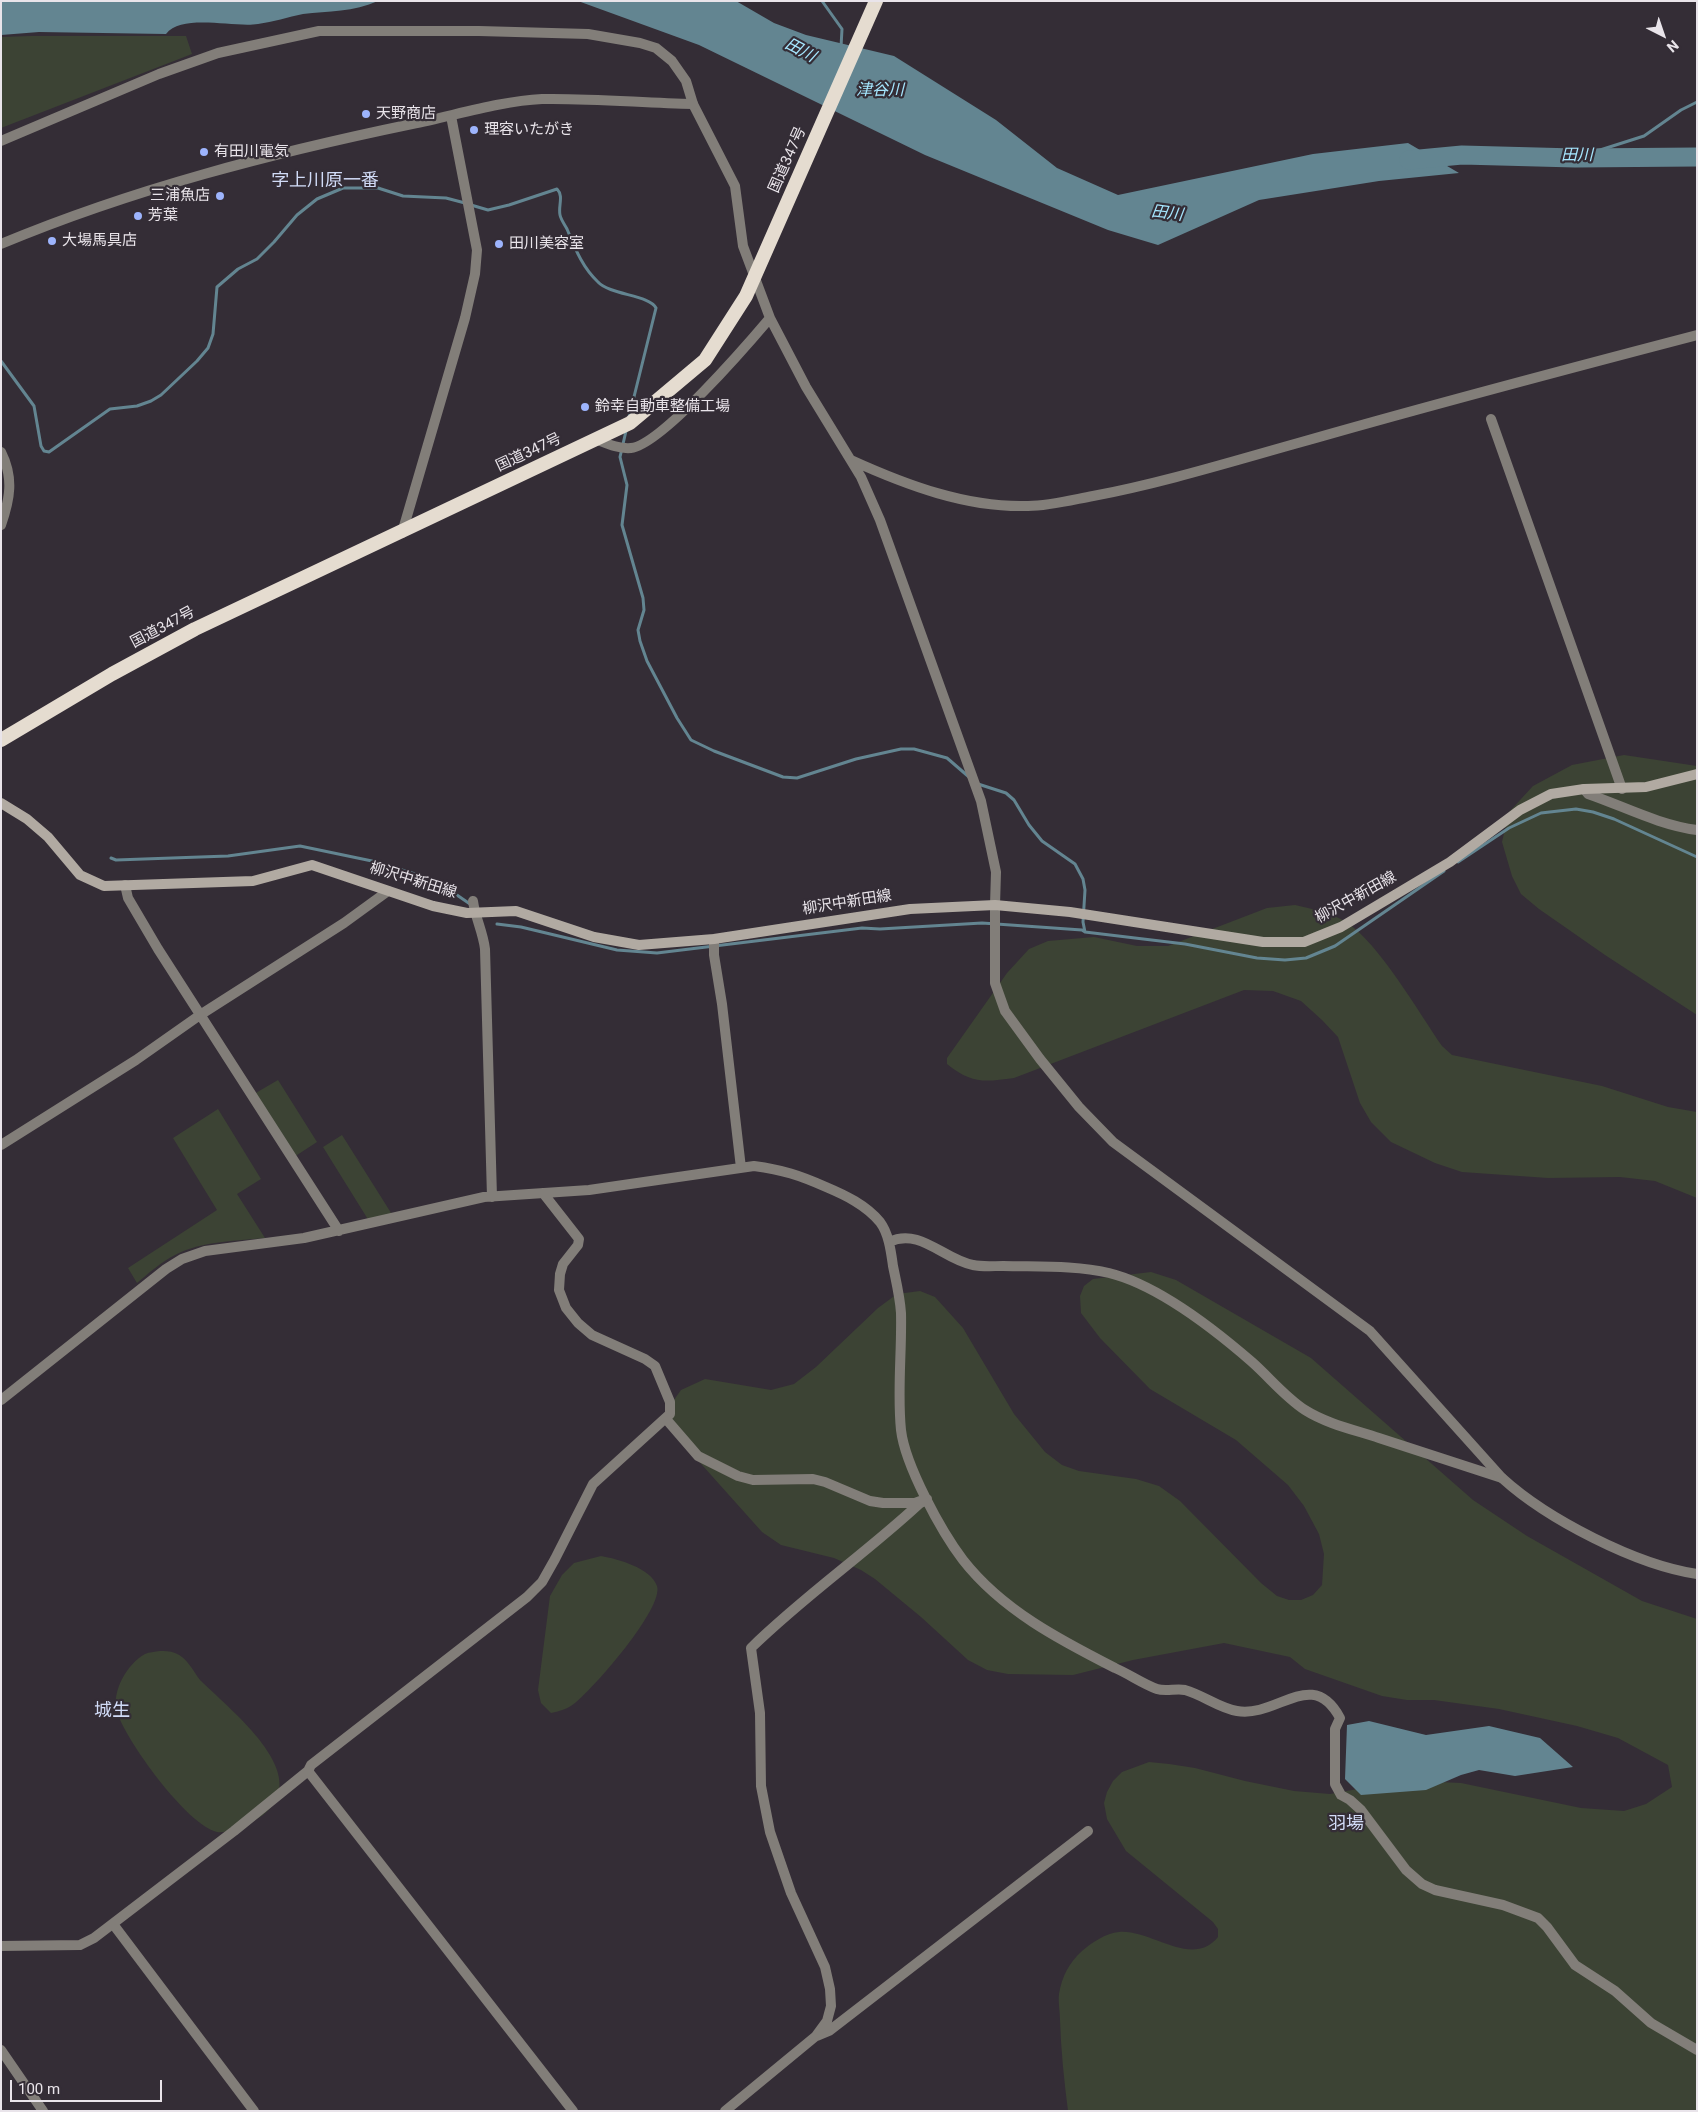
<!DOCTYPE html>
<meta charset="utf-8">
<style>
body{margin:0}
#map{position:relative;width:1698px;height:2112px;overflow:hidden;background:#342d36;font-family:Roboto,sans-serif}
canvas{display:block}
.frame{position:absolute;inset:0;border:2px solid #e9e4ea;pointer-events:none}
.north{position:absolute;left:1638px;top:10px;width:50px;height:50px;-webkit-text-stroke:4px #342d36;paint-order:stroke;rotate:139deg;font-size:14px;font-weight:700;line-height:20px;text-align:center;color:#e9e4ea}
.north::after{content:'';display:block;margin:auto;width:18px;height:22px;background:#e9e4ea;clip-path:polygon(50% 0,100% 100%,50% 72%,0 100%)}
.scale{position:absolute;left:10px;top:2080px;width:152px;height:22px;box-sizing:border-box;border:2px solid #e9e4ea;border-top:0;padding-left:6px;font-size:15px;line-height:18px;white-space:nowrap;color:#e9e4ea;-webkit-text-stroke:4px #342d36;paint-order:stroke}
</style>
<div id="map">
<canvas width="1698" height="2112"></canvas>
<div class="frame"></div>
<div class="north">N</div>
<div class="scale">100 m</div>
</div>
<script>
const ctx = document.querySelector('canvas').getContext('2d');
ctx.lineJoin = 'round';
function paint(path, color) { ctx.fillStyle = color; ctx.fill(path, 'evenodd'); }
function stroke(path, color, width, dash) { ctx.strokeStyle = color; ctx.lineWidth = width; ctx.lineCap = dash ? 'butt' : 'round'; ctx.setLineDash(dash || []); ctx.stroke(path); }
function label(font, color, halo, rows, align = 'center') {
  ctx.font = font + ' Roboto,"Noto Sans JP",sans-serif'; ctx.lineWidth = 4.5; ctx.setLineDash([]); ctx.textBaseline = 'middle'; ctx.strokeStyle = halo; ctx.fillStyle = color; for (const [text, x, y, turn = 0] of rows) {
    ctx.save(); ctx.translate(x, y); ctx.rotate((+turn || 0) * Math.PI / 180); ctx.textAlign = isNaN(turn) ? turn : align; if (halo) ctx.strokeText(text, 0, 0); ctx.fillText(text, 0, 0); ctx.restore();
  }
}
const green = new Path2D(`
 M31,36h155l6,18 -191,74v-91z
 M1624,755l73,11v249l-92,-60 -66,-46 -18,-15 -9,-18 -10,-34 7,-30 24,-26 39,-21z
 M1295,905c17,4 36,8 51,17 33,21 73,91 96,124l10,9 150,31 66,21 29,5v86l-42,-17 -35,-4 -72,1 -86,-6 -27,-9 -44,-21 -20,-20 -11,-19 -22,-66 -16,-17 -21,-19 -28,-10 -29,-1 -230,88c-30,4 -42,6 -67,-14v-6l60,-85 22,-24 19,-8 46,-4 43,9h31l99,-38z
 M278,1080l39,62 -23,15 -40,-63z
 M218,1109l43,70 -24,15 28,44c-30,3 -63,3 -90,17 -14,7 -26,18 -38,28l-9,-15 89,-58 -44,-72z
 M342,1135l51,81 -24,5 -46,-74z
 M1151,1272l25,8 135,78 162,142 54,36 115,65 55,18v492h-629c-4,-31 -7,-60 -8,-91 0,-9 -2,-18 -1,-26 3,-18 10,-31 23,-43 9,-8 24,-18 37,-19 32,-3 73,37 99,5v-8l-5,-7 -87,-71 -19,-32 -3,-16 3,-11 6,-11 9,-9 27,-10 20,2 26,4 50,13 49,10 36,3 44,-8 42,-5 45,2 120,25 43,3 22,-7 26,-17 -4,-22 -50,-27 -41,-12 -78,-17 -65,-9h-27l-25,-4 -77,-27 -15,-12 -66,-14 -91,17 -60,15 -65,-1 -21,-4 -19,-10 -47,-43 -46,-38 -14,-9 -27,-12 -53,-13 -19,-13 -93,-104 2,-24 10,-14 24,-11 66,11 23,-6 22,-17 62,-59 19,-14 23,-3 15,6 28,31 51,86 31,38 17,13 17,6 57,8 23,7 21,15 81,82 16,13 12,4h12l12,-5 9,-10 2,-31 -5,-20 -15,-28 -16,-21 -52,-45 -86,-51 -50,-51 -19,-25 -1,-17 4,-10 9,-7z
 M601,1556c17,3 50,12 56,30 7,22 -63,102 -82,117 -7,6 -15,8 -24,10l-10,-10 -3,-13 12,-94 12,-21 12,-12z
 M160,1651c4,0 10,0 15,2 12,4 18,18 25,27 5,5 11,10 17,16 26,25 94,83 46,119 -5,4 -12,6 -17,9 -7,3 -21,10 -29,8 -30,-7 -91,-91 -100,-120 -6,-20 10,-48 28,-58 4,-2 10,-2 15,-3z`);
const water = new Path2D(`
 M1,1h377c-24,11 -50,10 -75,13 -15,3 -30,8 -45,10 -24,4 -76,-11 -92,10l-127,-2 -38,3z
 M578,1h158l38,22 32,12 88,21 102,64 61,48 61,27 195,-41 95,-11 51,30 -80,8 -120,19 -101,45 -50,-15 -183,-75 -226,-110z
 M1369,1721l57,14 63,-9 51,12 33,29 -58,9 -36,-6 -18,5 -35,15 -65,5 -16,-16 2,-54z`);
const stream = new Path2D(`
 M822,1l20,28 -1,18
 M1575,158l69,-22 37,-26 16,-8
 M471,205l17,5 21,-5 48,-16c7,7 1,17 3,26 1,5 5,10 7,14 8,19 15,38 31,53 12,13 52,13 58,26l-27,109
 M1,361l33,45 7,40 3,5 5,1 61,-43 27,-3 14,-5 10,-6 36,-34 11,-13 5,-14 4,-47 21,-18 19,-10 17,-17 23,-27 20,-16 26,-11h35l25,8 43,2 19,5
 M626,431l-6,26 7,28 -5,40 21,73 1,12 -6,20 2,11 7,20 30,57 14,22 23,11 69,26 14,1 59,-19 45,-10h13l33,9 22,19
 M978,784l28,9 8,7 15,25 13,16 33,23 8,15 2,11 -2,32 2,10
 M111,858l5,2 112,-4 72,-10 72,15 63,19 35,24
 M1458,862l51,-34 32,-15 35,-4 17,3 21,7 83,38
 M497,924l24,3 96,23 40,3 205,-25 18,1 102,-6 100,7 3,2 100,12 72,14 28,2 21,-2 29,-12 109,-75`);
const river = new Path2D(`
 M1409,160l53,-5 113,3 122,-1`);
const minor = new Path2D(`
 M1,141l158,-67 59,-21 101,-22h160l109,3 52,9 16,5 16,13 14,20 7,23 42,82 8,60 27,72 36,69 55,90 19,43 101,281 15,71 -1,33
 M1491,419l131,370
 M598,440c10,4 21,9 33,8 30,-3 117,-104 139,-130
 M1,452c13,26 9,47 0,73
 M851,460c55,25 116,48 177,46 22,0 44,-6 65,-10 69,-13 137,-34 205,-53 132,-38 265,-73 399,-108
 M402,533l63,-215 10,-44 2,-24 -26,-134
 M1584,789l4,5c35,12 71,31 109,36
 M125,885l3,13 30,51 181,282
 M473,901c2,16 10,31 12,48l7,248
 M714,939v16l8,49 19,164
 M1,1145l135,-85 64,-45 144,-92 44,-32
 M889,1242c31,-15 55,18 84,23 9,2 20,1 30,1 34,1 72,-1 106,7 49,12 105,56 143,89 18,16 33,35 53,48 22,14 50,20 74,28 41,13 82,27 123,40
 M1,1400l165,-131 16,-10 23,-8 99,-13 180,-41 105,-7 165,-24c29,4 45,9 72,21 19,8 40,18 54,35 9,12 11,30 13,44 3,15 7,31 8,47 1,38 -4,79 0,117 4,35 40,101 62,130 39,50 97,80 152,108 14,6 28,16 42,21 9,3 19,-1 28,1 18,5 34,18 52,21 41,7 75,-45 103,7l-5,11v55l6,11 9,5 11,10 45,60 16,14 13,6 68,15 35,13 9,9 28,38 40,26 36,32 46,27
 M666,1419l32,37 40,20 15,4 60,-1 12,3 45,19 13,2h32l8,-3
 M308,1771l265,340
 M113,1924l141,187
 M1,1946l79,-1 14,-7 140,-107 74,-60 3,-6 216,-168 15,-15 13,-23 38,-75 77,-70v-12l-15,-36 -10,-7 -53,-24 -14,-12 -12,-15 -7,-18 1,-16 3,-10 15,-19 1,-6 -36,-46
 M817,2036l12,-5 259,-200
 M725,2111l91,-75 11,-15 4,-15 -1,-17 -5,-22 -34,-74 -21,-61 -9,-46 -1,-73 -9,-65c53,-52 114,-94 168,-144l8,-5`);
const tertiary = new Path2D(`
 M1,244c132,-55 271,-91 411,-120 41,-8 88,-23 130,-25 50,-1 101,4 151,5
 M995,905v78l10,28 35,48 39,48 34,35 257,189 132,147c45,41 134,87 195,96
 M1,2050l42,61`);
const secondary = new Path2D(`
 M1,803l26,16 21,18 32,38 24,11 149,-5 59,-16 121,41 34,7 49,-2 78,26 45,8 75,-6 196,-30 85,-4 75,7 193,30h41l37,-15 109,-65 70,-52 31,-16 33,-5 62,-2 51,-13`);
const trunk = new Path2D(`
 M1,740l111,-66 83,-45 435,-206 75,-63 41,-64 130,-295`);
const markers = [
 [366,114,5,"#9db4fd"],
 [474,130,5,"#9db4fd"],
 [204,152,5,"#9db4fd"],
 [220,196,5,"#9db4fd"],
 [138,216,5,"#9db4fd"],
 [52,241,5,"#9db4fd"],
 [499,244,5,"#9db4fd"],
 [585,407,5,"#9db4fd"]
];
const poiNames = [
 ["天野商店",376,114],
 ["理容いたがき",484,130],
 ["有田川電気",214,152],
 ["三浦魚店",210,196,"right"],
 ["芳葉",148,216],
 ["大場馬具店",62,241],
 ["田川美容室",509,244],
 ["鈴幸自動車整備工場",595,407]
];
const streetNames = [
 ["国道347号",788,160,-66],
 ["国道347号",529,453,-25],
 ["国道347号",163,628,-28],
 ["柳沢中新田線",413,881,17],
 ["柳沢中新田線",1356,898,-29],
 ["柳沢中新田線",847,903,-9]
];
const waterNames = [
 ["田川",800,51,28],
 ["津谷川",880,91],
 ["田川",1577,156],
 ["田川",1167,214,7]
];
const quarterNames = [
 ["字上川原一番",325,181],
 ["城生",112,1711],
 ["羽場",1346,1824]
];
paint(green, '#3c4334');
paint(water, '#638591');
stroke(stream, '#638591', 3);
stroke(river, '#638591', 19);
stroke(minor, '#827e79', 10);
stroke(tertiary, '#827e79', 10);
stroke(secondary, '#b1aaa2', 10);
stroke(trunk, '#e5dcd0', 14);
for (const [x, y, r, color] of markers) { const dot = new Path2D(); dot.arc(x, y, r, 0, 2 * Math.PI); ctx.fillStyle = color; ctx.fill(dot); stroke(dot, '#342d36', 2); }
label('15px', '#e9e4ea', '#342d36', poiNames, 'left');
label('15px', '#e9e4ea', '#342d36', streetNames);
label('italic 16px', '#a6e7ff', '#342d36', waterNames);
label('18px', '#d1dbf7', '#342d36', quarterNames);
</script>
